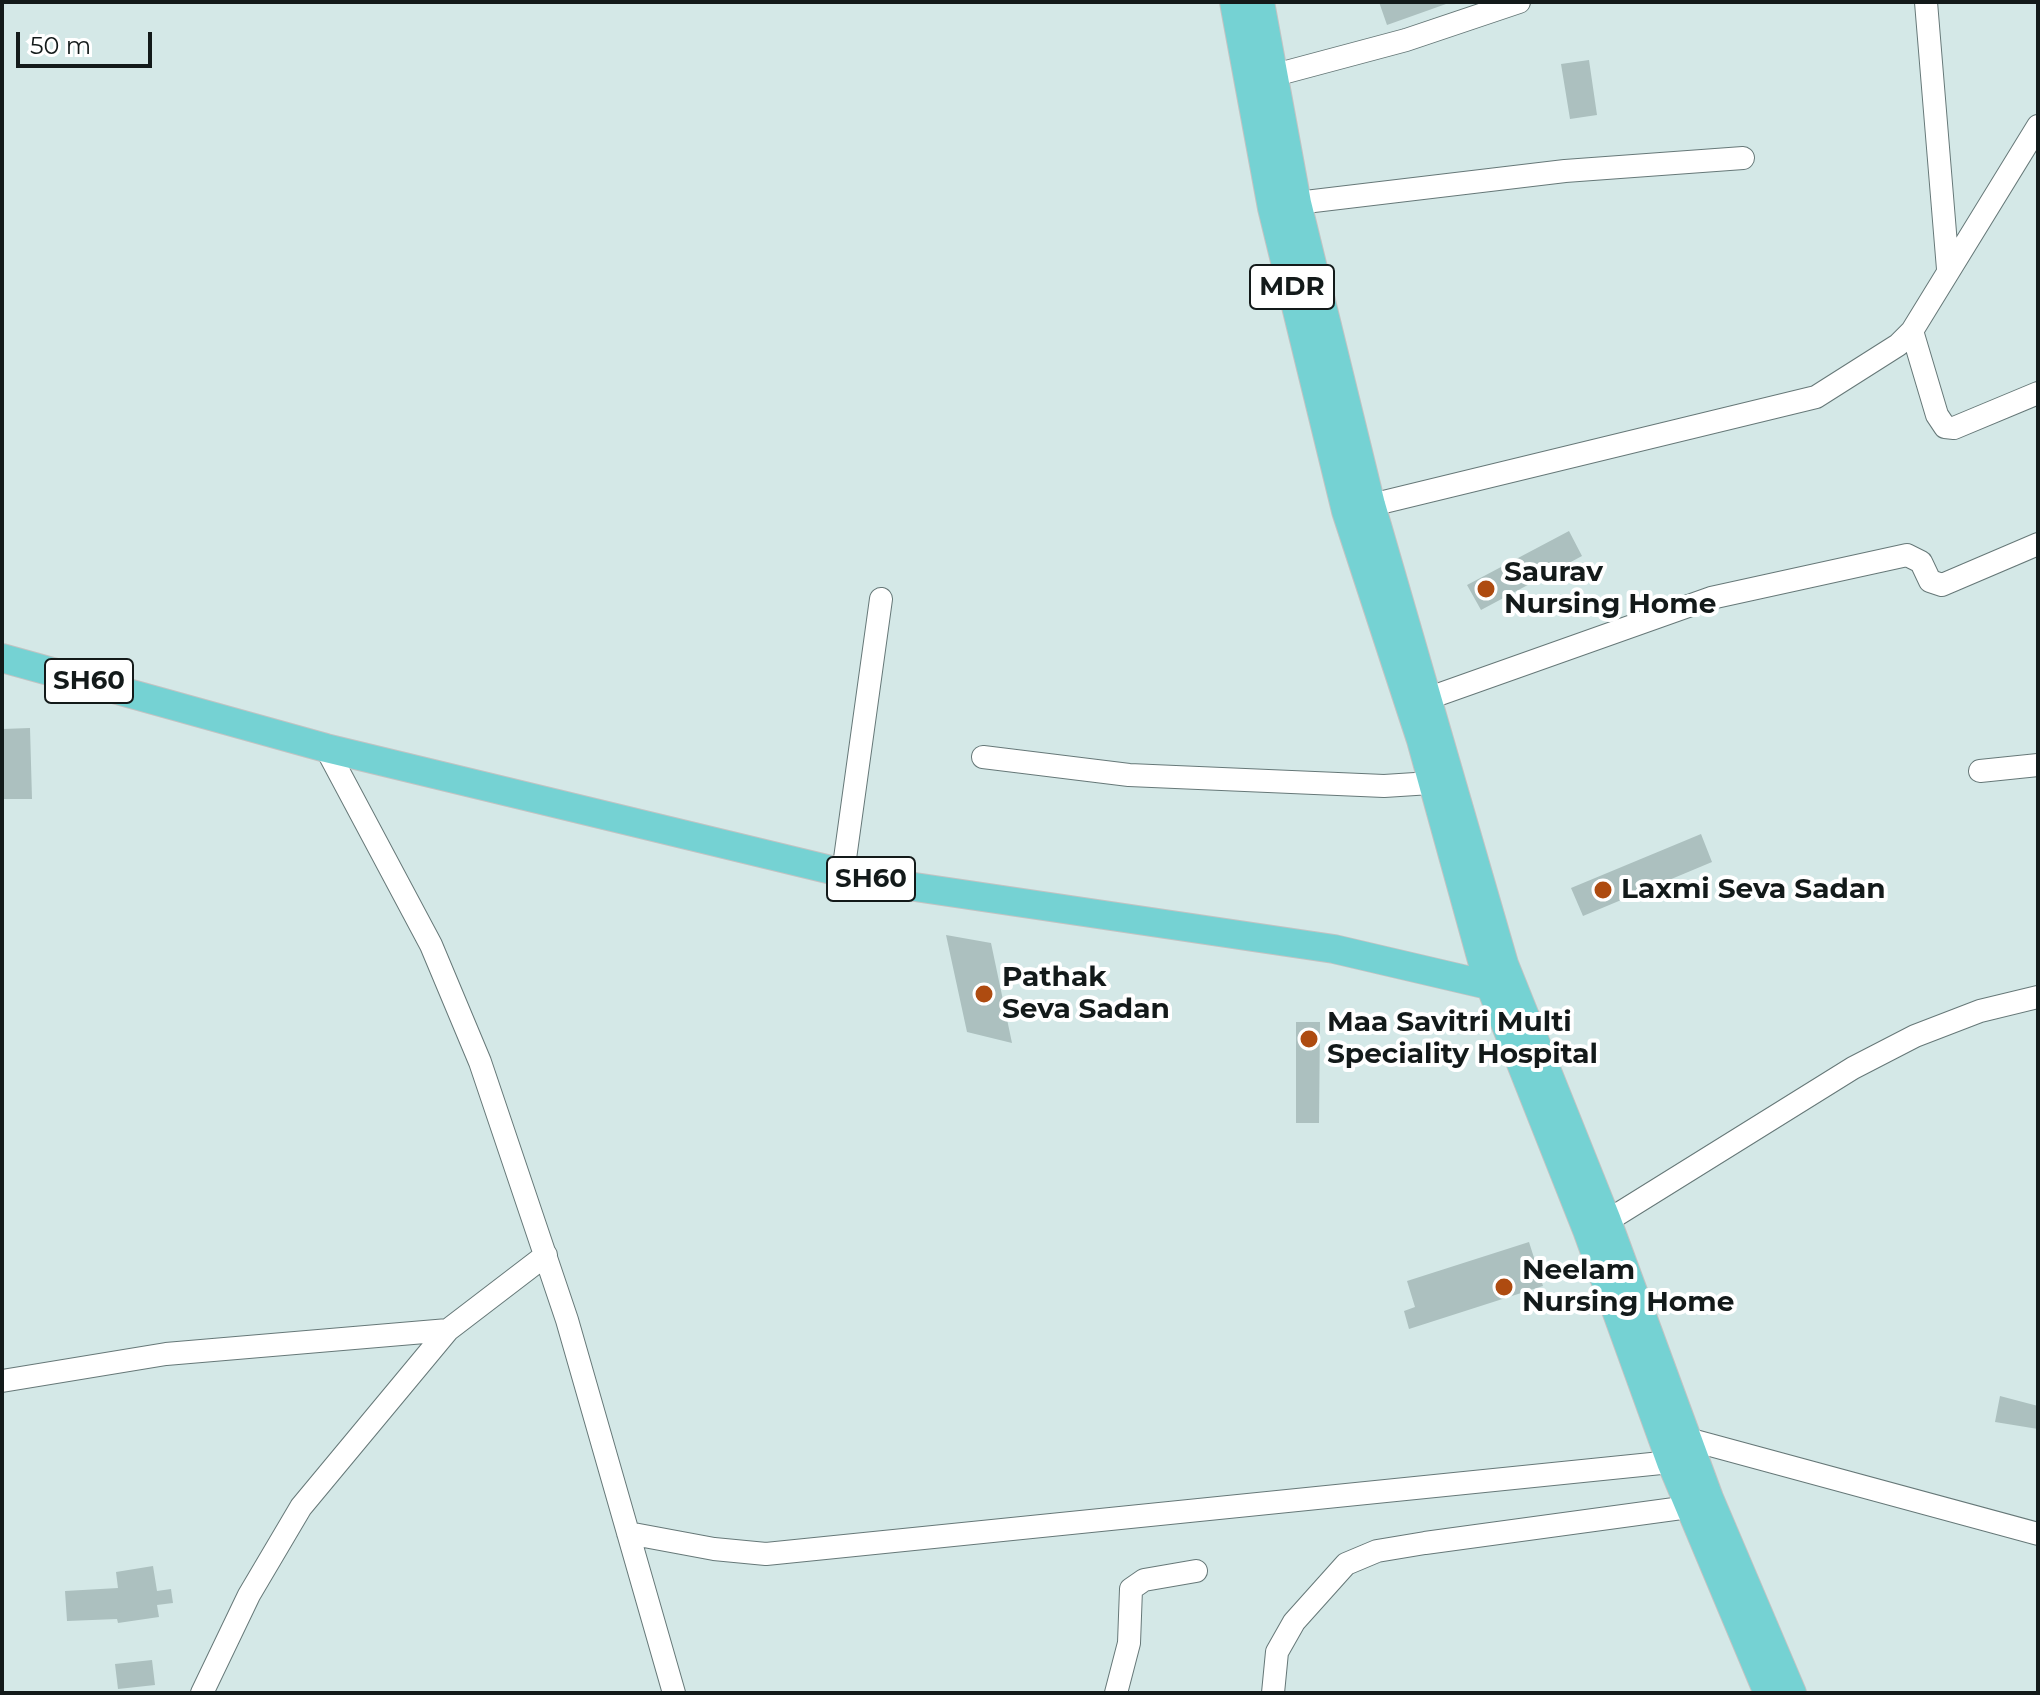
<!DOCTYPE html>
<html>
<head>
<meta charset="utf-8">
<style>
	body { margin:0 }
	#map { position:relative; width:2040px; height:1695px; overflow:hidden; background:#d4e8e7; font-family:Montserrat,sans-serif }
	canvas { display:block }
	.frame { position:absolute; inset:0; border:4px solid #131a1a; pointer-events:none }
	.scale { position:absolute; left:16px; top:32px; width:136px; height:36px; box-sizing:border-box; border:4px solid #131a1a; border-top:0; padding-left:10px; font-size:24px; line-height:28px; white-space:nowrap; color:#131a1a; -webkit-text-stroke:6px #fff; paint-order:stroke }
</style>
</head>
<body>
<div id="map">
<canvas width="2040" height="1695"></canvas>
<div class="frame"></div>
<div class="scale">50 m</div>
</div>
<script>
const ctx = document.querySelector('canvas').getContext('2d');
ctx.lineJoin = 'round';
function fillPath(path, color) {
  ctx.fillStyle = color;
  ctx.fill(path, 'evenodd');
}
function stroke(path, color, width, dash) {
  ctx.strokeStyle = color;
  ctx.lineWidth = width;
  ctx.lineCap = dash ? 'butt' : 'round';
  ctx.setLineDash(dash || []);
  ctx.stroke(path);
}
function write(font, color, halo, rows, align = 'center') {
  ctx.font = font + ' Montserrat,sans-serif';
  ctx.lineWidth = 8;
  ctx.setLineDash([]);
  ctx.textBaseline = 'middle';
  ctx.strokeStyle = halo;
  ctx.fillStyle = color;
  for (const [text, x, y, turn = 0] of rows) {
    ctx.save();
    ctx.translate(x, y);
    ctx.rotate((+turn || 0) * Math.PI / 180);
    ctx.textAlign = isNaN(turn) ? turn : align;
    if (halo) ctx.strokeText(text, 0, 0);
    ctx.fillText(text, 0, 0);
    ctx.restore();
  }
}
fillPath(new Path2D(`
	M1379 2H1446V4L1387 25Z
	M1589 60 1597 115 1570 119 1561 64Z
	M1569 531 1582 556 1481 610 1467 585Z
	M30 728 32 799H2V729Z
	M1701 834 1712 862 1583 916 1571 888Z
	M946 935 991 943 1012 1043 967 1032Z
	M1296 1022H1320L1319 1123H1296Z
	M1529 1242 1543 1286 1409 1329 1404 1311 1415 1307 1407 1281Z
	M2000 1396 2038 1406V1429L1995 1422Z
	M153 1566 157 1591 171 1589 173 1603 157 1605 159 1617 118 1623 117 1619 67 1621 65 1591 118 1588 116 1572Z
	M152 1660 155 1685 118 1689 115 1664Z`), '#acc0bf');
const minor = new Path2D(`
	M1926 2 1948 269
	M1275 75 1406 40 1519 2
	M1297 203 1565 171 1743 158
	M1912 331 1937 415 1945 427 1954 428 2038 393
	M1355 509 1816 397 1898 345 1912 331 2038 126
	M1429 698 1711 598 1907 555 1921 562 1930 581 1942 585 2038 544
	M326 748 431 945 480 1062 567 1320 674 1693
	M983 757 1129 775 1384 786 1431 783
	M1980 771 2038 765
	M843 873 881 599
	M1607 1221 1853 1068 1915 1036 1980 1011 2038 997
	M2 1381 166 1354 448 1330
	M1677 1436 2038 1534
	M628 1533 714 1549 766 1554 1671 1462
	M202 1693 249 1595 301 1507 448 1330 546 1255
	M1116 1693 1129 1643 1131 1589 1144 1580 1196 1571
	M1273 1693 1277 1652 1294 1622 1346 1564 1377 1551 1425 1543 1689 1507`);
const major = new Path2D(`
	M1234 2 1272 208 1346 511 1421 740 1486 975 1587 1230 1671 1462 1768 1693
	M1260 2 1297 203 1371 505 1504 964 1607 1221 1709 1498 1792 1693
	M2 658 326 748 881 882 1334 949 1505 989`);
stroke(minor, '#667878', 24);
stroke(major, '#c2c3c3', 30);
stroke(minor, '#fff', 22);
stroke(major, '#75d2d3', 28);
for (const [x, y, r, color] of [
	[1486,589,10,"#ae4b10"],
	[1603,890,10,"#ae4b10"],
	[984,994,10,"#ae4b10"],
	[1309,1039,10,"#ae4b10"],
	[1504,1287,10,"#ae4b10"]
]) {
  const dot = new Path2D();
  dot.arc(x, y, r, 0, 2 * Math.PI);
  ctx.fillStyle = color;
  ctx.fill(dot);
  stroke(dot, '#fff', 3);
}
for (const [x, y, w] of [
	[1292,287,84],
	[89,681,88],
	[871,879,88]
]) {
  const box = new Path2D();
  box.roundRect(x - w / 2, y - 22, w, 44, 6);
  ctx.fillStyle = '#fff';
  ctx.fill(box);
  stroke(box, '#131a1a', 2);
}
write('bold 26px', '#131a1a', null, [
	["MDR",1292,287],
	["SH60",89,681],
	["SH60",871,879]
]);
write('bold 28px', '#131a1a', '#fff', [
	["Saurav",1504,573],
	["Nursing Home",1504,605],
	["Laxmi Seva Sadan",1621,890],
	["Pathak",1002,978],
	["Seva Sadan",1002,1010],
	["Maa Savitri Multi",1327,1023],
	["Speciality Hospital",1327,1055],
	["Neelam",1522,1271],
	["Nursing Home",1522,1303]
], 'left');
</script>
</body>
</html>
